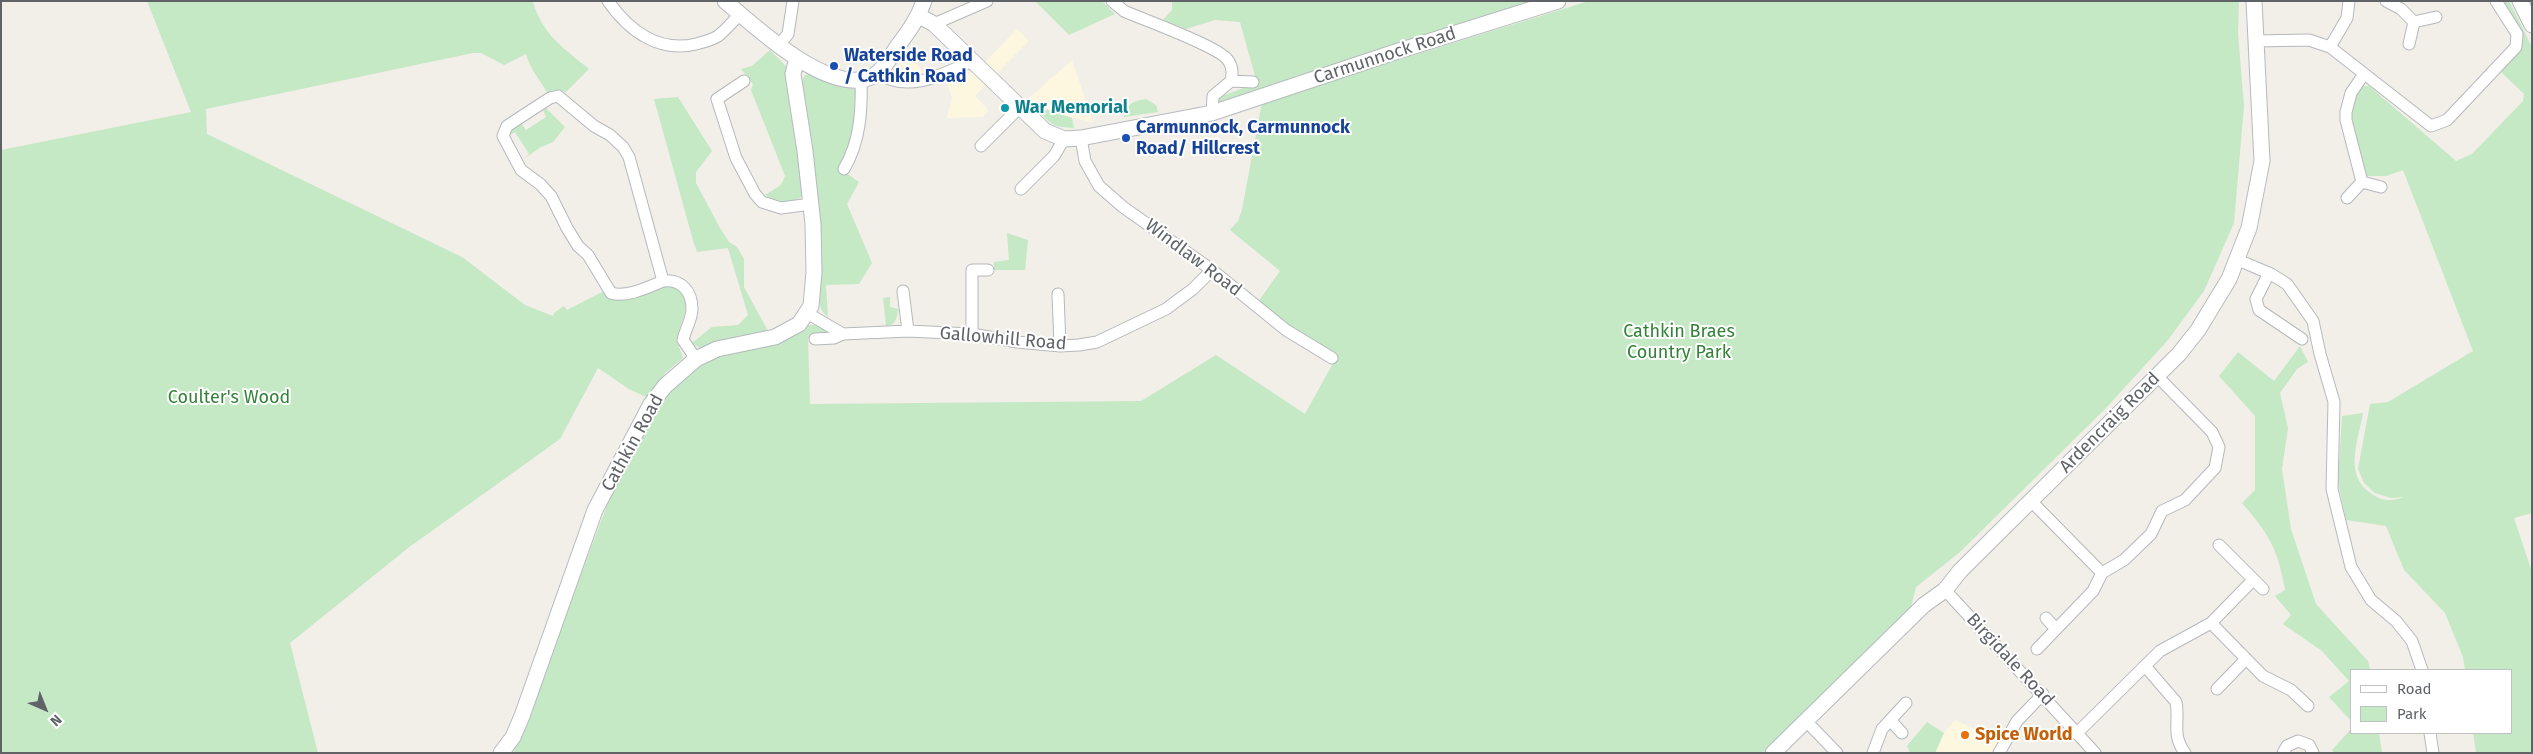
<!DOCTYPE html>
<html>
<head>
<meta charset="utf-8">
<style>
	body { margin:0 }
	#map { position:relative; width:2533px; height:754px; overflow:hidden; background:#f1efe8; font-family:"Fira Sans",sans-serif }
	canvas { display:block }
	.frame { position:absolute; inset:0; border:2px solid #5f6368; pointer-events:none }
	.legend { position:absolute; left:2350px; top:669px; width:162px; height:65px; box-sizing:border-box; background:#fff; border:1px solid #bfc1c3; margin:0; padding:6px 9px; list-style:none; font-size:15px; color:#5f6368 }
	.legend li { display:flex; align-items:center; gap:10px; height:25px }
	.legend b { width:25px; border:1px solid #bfc1c3 }
	.north { position:absolute; left:20px; top:684px; width:50px; height:50px; -webkit-text-stroke:4px #fff; paint-order:stroke; rotate:136deg; font-size:14px; font-weight:700; line-height:20px; text-align:center; color:#5f6368 }
	.north::after { content:''; display:block; margin:auto; width:18px; height:22px; background:#5f6368; clip-path:polygon(50% 0,100% 100%,50% 72%,0 100%) }
</style>
</head>
<body>
<div id="map">
<canvas width="2533" height="754"></canvas>
<div class="frame"></div>
<ul class="legend">
<li><b style="height:6px;background:#fff"></b>Road</li>
<li><b style="height:14px;background:#c5e8c5"></b>Park</li>
</ul>
<div class="north">N</div>
</div>
<script>
const ctx = document.querySelector('canvas').getContext('2d');
ctx.lineJoin = 'round';
function fillPath(path, color) {
  ctx.fillStyle = color;
  ctx.fill(path, 'evenodd');
}
function stroke(path, color, width, dash) {
  ctx.strokeStyle = color;
  ctx.lineWidth = width;
  ctx.lineCap = dash ? 'butt' : 'round';
  ctx.setLineDash(dash || []);
  ctx.stroke(path);
}
function write(font, color, halo, rows, align = 'center') {
  ctx.font = font + ' "Fira Sans",sans-serif';
  ctx.lineWidth = 4;
  ctx.setLineDash([]);
  ctx.textBaseline = 'middle';
  ctx.strokeStyle = halo;
  ctx.fillStyle = color;
  for (const [text, x, y, turn = 0] of rows) {
    ctx.save();
    ctx.translate(x, y);
    ctx.rotate((+turn || 0) * Math.PI / 180);
    ctx.textAlign = isNaN(turn) ? turn : align;
    if (halo) ctx.strokeText(text, 0, 0);
    ctx.fillText(text, 0, 0);
    ctx.restore();
  }
}
fillPath(new Path2D(`
	M1017 29 1029 41 996 74 984 63Z
	M900 49 924 72 920 76H915L894 60Z
	M1072 60 1093 122 1059 115 1034 103 1029 98Z
	M975 72 986 84 975 96 988 110 983 117 947 118 952 98 946 81 952 77Z
	M1955 720 2001 742 1996 753H1935L1944 733Z`), '#fef7e0');
fillPath(new Path2D(`
	M147 1H533C541 34 565 49 589 69L566 92 553 90 548 94C540 80 530 69 526 54L504 65 481 53H473L206 109 207 134 462 257 525 305 553 316 554 313 564 306 567 310 604 291 618 299 670 285 682 291C691 313 680 318 678 338L676 339 683 358 664 374 667 377 648 398 629 389 598 368 560 439 408 548 290 643 318 753H1V150L191 112Z
	M1035 1H1102L1115 14 1069 35Z
	M1172 1H1538L1218 103 1219 97 1257 83 1240 22 1215 20 1186 29 1163 20 1172 10Z
	M1589 1H2239L2238 34 2244 106 2234 223 2204 291 2168 340 2106 408 1960 552 1916 587 1911 607 1762 753H513L619 474 654 412 682 376 714 356 775 343 794 335 806 325H818L831 333 808 338 810 404 1141 401 1216 355 1305 414 1337 356 1296 332 1258 302 1280 271 1230 230 1238 221 1242 210 1262 102Z
	M2503 1H2509L2532 47V513L2514 518 2532 572V753H2476L2473 733H2512V670H2465L2463 657 2445 613 2404 570 2386 526 2346 520 2338 482 2342 416 2363 413C2358 441 2343 476 2372 494 2383 502 2392 501 2404 497L2391 498 2375 493 2364 483 2358 469 2370 404 2388 402 2473 351 2403 170 2386 176H2367L2349 118 2351 102 2361 86H2369L2456 161 2472 154 2523 101 2524 94 2501 72 2522 48 2521 34Z
	M770 50 788 68 805 192C798 206 776 202 765 195L781 185 785 176 751 90 753 84 741 69 752 66Z
	M812 74 842 88 858 89V112L846 173 859 182 847 204 872 263 859 284 826 285 828 317C816 308 820 297 820 283L800 84 805 75Z
	M678 97 712 151 696 172V183L720 228 729 242 737 247 744 259V287L768 331 701 349 692 343 712 327 738 325 748 315 728 248 697 252 694 244 654 99Z
	M1146 99 1156 105 1158 112 1124 117C1126 104 1133 101 1146 99Z
	M546 108 565 127 553 142 541 147 524 159 529 154 515 132 508 136V131L521 123 526 130 546 117 543 110Z
	M1046 109 1072 118 1074 128C1055 127 1053 126 1040 113Z
	M1007 233 1028 240 1025 270H994V262L1009 260Z
	M890 297V307L898 309C897 318 896 325 886 326L883 298Z
	M2300 346 2308 362 2297 369 2280 393 2288 428 2282 469 2291 529 2316 604 2368 661 2370 670H2352V722L2329 697 2349 681 2322 651 2283 624 2291 615 2275 596 2285 590C2278 549 2269 534 2242 503L2255 490V416L2219 376 2238 352 2274 381Z
	M1927 722 1944 733 1935 753H1910L1907 746Z
	M2352 728V733H2379L2382 753H2334L2332 750Z`), '#c5e8c5');
const street = new Path2D(`
	M608 1C629 31 659 53 696 44 704 42 712 40 718 36 726 30 733 21 740 14
	M1112 1 1124 11C1144 20 1215 45 1227 59 1233 66 1233 73 1231 81L1213 96 1212 113
	M2386 1 2401 9 2414 22 2409 44
	M2414 22 2436 17
	M934 24 987 1
	M2256 41 2309 40 2330 47 2431 126 2447 120 2516 47 2517 34 2496 1
	M779 45 788 34 793 1
	M2330 47 2347 18 2349 1
	M879 73C907 94 944 74 972 61
	M2364 74 2351 93 2346 112V120L2362 182 2381 187
	M744 81 717 99 736 158 755 194 762 202 781 208 811 204
	M1231 81 1253 82
	M1081 138 1085 161 1099 186 1123 207 1212 270 1286 330 1332 358
	M981 146 1019 108
	M844 169C860 142 862 111 861 80
	M1021 189 1054 156 1064 139
	M2347 198 2362 182
	M2238 260 2271 274 2287 284 2313 321 2320 354 2334 402 2332 489 2351 567 2371 600 2396 621 2412 641 2422 670
	M2269 273 2256 299 2259 310 2302 339
	M663 281C648 287 627 298 611 293L588 255 578 246 567 228 551 196 540 184 521 170 503 136 507 126 550 98 558 96 594 126 610 135 623 147 629 157 663 281C681 279 692 291 692 309 692 319 685 330 683 340L696 359
	M903 291 908 331
	M1058 294 1060 346
	M807 313 843 334 908 331 972 334 1017 342 1060 346 1079 345 1097 342 1166 309 1193 289 1212 270
	M972 334V270H988
	M815 339 834 338 843 334
	M2031 501 2102 573
	M2219 545 2263 589
	M1945 590 2095 753
	M2046 618 2056 629
	M2211 623 2263 676 2291 690 2308 706
	M2037 649 2093 591 2102 573 2124 560 2151 534 2162 511 2185 500 2215 468 2219 447 2212 432 2157 376
	M2145 666 2176 702C2180 722 2171 734 2185 753
	M2217 689 2246 659
	M1890 720 1902 733
	M1806 721 1837 753
	M2077 733 2160 651 2211 623 2253 580
	M2430 733 2433 753
	M1873 753 1882 729 1906 703
	M1999 753 2017 721 2043 694
	M2283 753 2287 746 2298 741 2309 745 2313 753`);
const secondary = new Path2D(`
	M725 1C755 27 831 98 873 76 884 70 890 57 897 47 908 32 918 19 924 1
	M2520 1 2532 25
	M919 16 934 24 1045 131 1064 139 1081 138 1212 113 1392 53 1558 1
	M501 753 513 737 522 716 595 510 651 404 665 386 696 359 717 349 775 337 799 324 811 306 814 272 813 224 805 151 793 74 797 58
	M1773 753 1924 605 1945 590 1960 571 2179 354 2198 330 2229 279 2249 228 2262 161 2254 1`);
stroke(street, '#b5b8bc', 13);
stroke(secondary, '#b6babf', 17);
stroke(street, '#fff', 11);
stroke(secondary, '#fff', 15);
for (const [x, y, r, color] of [
	[834,66,5,"#1a4fb4"],
	[1005,108,5,"#0f9aa8"],
	[1126,138,5,"#1a4fb4"],
	[1965,735,5,"#e8710a"]
]) {
  const dot = new Path2D();
  dot.arc(x, y, r, 0, 2 * Math.PI);
  ctx.fillStyle = color;
  ctx.fill(dot);
  stroke(dot, '#fff', 2);
}
write('bold 18px', '#164399', '#fff', [
	["Waterside Road",844,56],
	["/ Cathkin Road",844,77],
	["Carmunnock, Carmunnock",1136,128],
	["Road/ Hillcrest",1136,149]
], 'left');
write('18px', '#5f6368', '#fff', [
	["Carmunnock Road",1385,56,-18],
	["Windlaw Road",1193,258,37],
	["Gallowhill Road",1003,339,5],
	["Ardencraig Road",2110,423,-45],
	["Cathkin Road",633,443,-61],
	["Birgidale Road",2010,660,47]
]);
write('bold 18px', '#0d838f', '#fff', [
	["War Memorial",1015,108]
], 'left');
write('18px', '#348238', '#fff', [
	["Cathkin Braes",1679,332],
	["Country Park",1679,353],
	["Coulter's Wood",229,398]
]);
write('bold 18px', '#c56008', '#fff', [
	["Spice World",1975,735]
], 'left');
</script>
</body>
</html>
